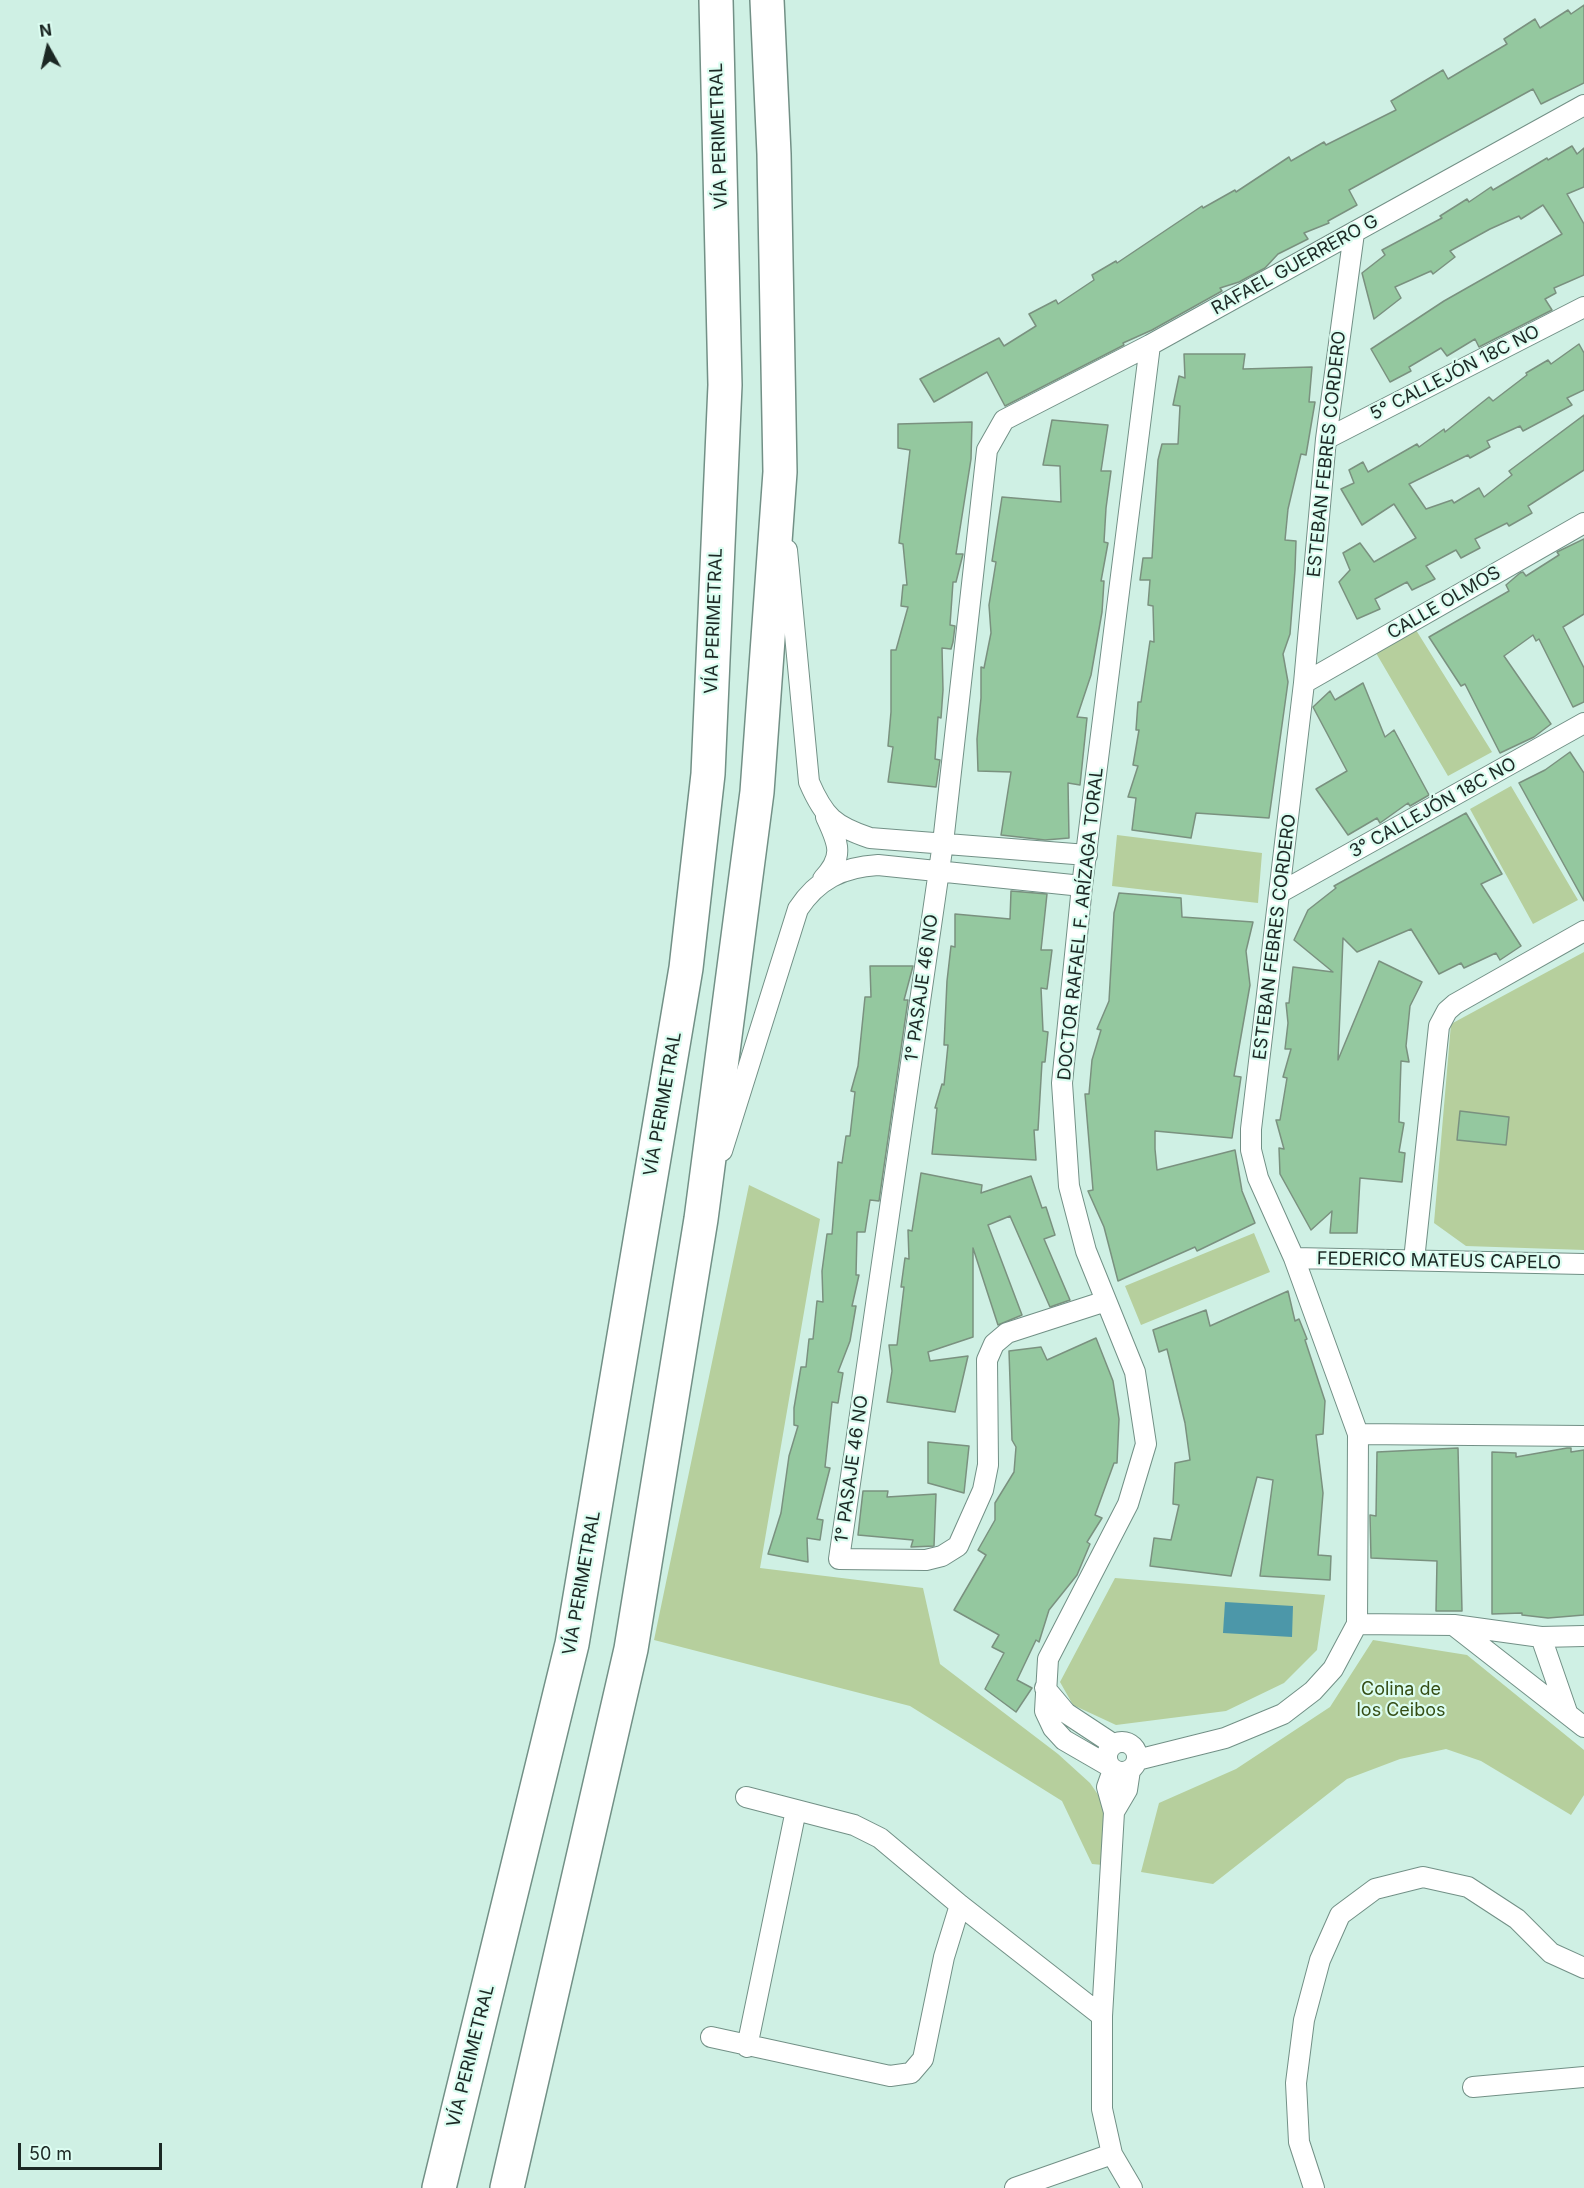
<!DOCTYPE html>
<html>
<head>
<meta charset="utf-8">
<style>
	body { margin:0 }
	#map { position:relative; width:1584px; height:2188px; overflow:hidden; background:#cff0e4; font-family:Inter,sans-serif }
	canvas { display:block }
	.north { position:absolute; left:18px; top:18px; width:60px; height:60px; -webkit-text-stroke:4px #dcfdf1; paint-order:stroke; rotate:352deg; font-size:16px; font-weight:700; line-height:24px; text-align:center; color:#1c2824 }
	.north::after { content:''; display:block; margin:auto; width:21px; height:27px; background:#1c2824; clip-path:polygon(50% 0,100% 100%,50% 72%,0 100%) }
	.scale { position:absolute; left:18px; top:2143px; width:144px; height:27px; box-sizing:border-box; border:3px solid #1c2824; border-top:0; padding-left:8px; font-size:18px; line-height:21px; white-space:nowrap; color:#1c2824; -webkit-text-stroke:4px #dcfdf1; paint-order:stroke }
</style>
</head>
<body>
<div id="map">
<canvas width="1584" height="2188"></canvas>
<div class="north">N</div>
<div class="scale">50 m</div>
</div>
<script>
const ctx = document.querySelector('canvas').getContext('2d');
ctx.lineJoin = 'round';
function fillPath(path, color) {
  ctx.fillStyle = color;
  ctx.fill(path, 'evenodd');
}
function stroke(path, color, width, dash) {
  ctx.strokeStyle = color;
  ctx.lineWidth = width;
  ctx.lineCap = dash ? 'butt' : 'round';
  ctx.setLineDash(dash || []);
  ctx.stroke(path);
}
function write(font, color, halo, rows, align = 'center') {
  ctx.font = font + ' Inter,sans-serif';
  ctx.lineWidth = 4.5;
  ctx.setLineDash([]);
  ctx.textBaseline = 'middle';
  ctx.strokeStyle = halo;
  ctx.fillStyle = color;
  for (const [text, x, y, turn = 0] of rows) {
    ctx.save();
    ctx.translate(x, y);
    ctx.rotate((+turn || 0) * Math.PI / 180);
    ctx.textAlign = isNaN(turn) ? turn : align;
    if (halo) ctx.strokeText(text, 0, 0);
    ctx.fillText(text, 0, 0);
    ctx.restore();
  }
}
fillPath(new Path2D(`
	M1416 630 1492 752 1448 776 1376 653Z
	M1511 786 1578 900 1533 924 1470 809Z
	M1117 835 1262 853 1258 903 1112 886Z
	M1584 952V1250L1466 1246 1434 1223 1451 1024Z
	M749 1185 820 1219 760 1568 923 1588 940 1664 1058 1754 1090 1783 1101 1799 1104 1818 1103 1865 1092 1864 1062 1801 910 1706 654 1640Z
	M1254 1233 1270 1272 1141 1325 1125 1286Z
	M1115 1578 1325 1595 1317 1650 1284 1683 1226 1711 1116 1725 1073 1705 1060 1682Z
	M1373 1640 1467 1655 1584 1750V1795L1571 1815 1481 1761 1446 1749 1400 1759 1347 1779 1213 1884 1141 1872 1159 1803 1236 1769 1330 1707Z`), '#b6cf9d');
fillPath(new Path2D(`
	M1225 1602 1293 1606 1292 1637 1223 1633Z`), '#4c97a9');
const building = new Path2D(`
	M1584 5V83L1541 104 1533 89 1349 190 1357 205 1328 221 1329 223 1304 233 1308 239 1278 254 1265 268 1239 282 1220 288 1222 291 1152 330 1123 343 1124 345 1005 406 987 372 934 402 920 379 999 338 1004 346 1036 326 1029 314 1056 300 1058 304 1094 280 1092 275 1116 261 1117 263 1202 206 1203 208 1235 190 1236 192 1289 157 1291 161 1324 142 1326 145 1396 110 1391 101 1443 70 1448 79 1507 44 1504 39 1535 19 1540 28 1568 10 1571 14Z
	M1572 146 1577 154 1584 148V187L1567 194 1584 224V275L1554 288 1556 293 1545 299 1552 310 1479 347 1475 339 1447 356 1441 348 1409 367 1411 371 1390 382 1371 349 1444 301 1562 234 1543 205 1521 219 1519 216 1490 229 1450 251 1455 257 1433 274 1431 271 1395 287 1401 298 1374 319 1362 273 1385 255 1382 250 1442 218 1440 216 1467 199 1469 202 1491 187 1493 190 1547 158 1548 160Z
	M1579 344 1584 353V390L1567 398 1572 405 1523 431 1520 426 1487 441 1490 447 1470 458 1468 455 1409 484 1426 509 1452 500 1454 503 1479 488 1484 497 1512 475 1509 471 1584 415V470L1528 506 1532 513 1509 526 1507 523 1475 539 1480 548 1461 558 1456 550 1426 566 1435 579 1412 590 1407 582 1375 599 1380 609 1357 619 1339 582 1350 570 1343 553 1360 543 1374 562 1416 538 1394 504 1362 525 1341 489 1354 483 1349 470 1363 462 1368 472 1417 444 1419 447 1444 429 1445 432 1489 397 1493 401 1527 375 1526 373 1548 360 1551 364Z
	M1184 354H1245L1243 369 1312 367 1309 402H1315L1306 455 1301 454 1288 509 1285 540 1296 541 1295 570 1290 634 1283 654 1288 682 1269 818 1196 813 1191 838 1132 830 1136 798 1128 797 1138 766 1133 765 1139 730H1136L1138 702H1141L1150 641 1154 642 1153 606 1148 605 1150 580H1140L1143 558H1152L1158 460 1162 444H1178L1180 406 1173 405 1179 376 1185 378Z
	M1052 420 1108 425 1101 471H1111L1106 508 1104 542 1108 543 1101 581H1104L1102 612 1091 675 1077 717 1087 718 1080 785 1068 783 1069 838 1045 840 1001 835 1011 772 978 771 977 739 981 698V667L984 668 991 633 989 605 996 562 992 561 1002 497 1061 502 1060 466 1043 465Z
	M972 422 971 459 956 554H963L956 582H953L950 625 955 626 953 642 951 649 942 648 943 690 941 718 938 717 935 759 940 760 936 787 888 782 893 747 888 746 891 712V650H896L908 607 901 606 903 585H907L903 544 899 543 910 450 898 448V424Z
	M1584 539V614L1563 627 1584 668V702L1573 707 1539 639 1536 641 1533 635 1504 656 1551 724 1534 737 1500 753 1465 684 1461 686 1429 637 1509 591 1506 585 1520 573 1523 572 1526 576 1559 555 1557 552Z
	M1363 683 1385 737 1394 730 1429 795 1410 806 1408 803 1380 823 1377 818 1348 835 1316 789 1347 771 1313 707 1330 691 1335 700Z
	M1570 752 1584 773V901L1519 783 1545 770Z
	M1466 813 1502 874 1481 884 1521 946 1500 960 1496 953 1464 968 1461 963 1439 974 1411 929 1357 952 1343 938 1338 1060 1379 961 1422 982 1410 1006 1406 1046 1409 1062 1401 1061 1399 1122 1404 1123 1399 1152 1405 1153 1402 1182 1360 1178 1357 1233H1330L1332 1211 1311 1230 1280 1174 1279 1148 1284 1149 1276 1120H1280L1287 1078 1283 1077 1291 1049H1285L1288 1023 1286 1003H1289L1293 967 1333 972 1294 940 1308 910 1336 888 1334 886Z
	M1011 891 1047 894 1041 950H1052L1047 989 1041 988 1043 1031 1048 1032 1045 1062H1042L1038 1130H1034L1036 1160 932 1154 937 1108H935L942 1084 944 1085 948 1045H944L947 981 951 946 955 947V914L1010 919Z
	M1119 893 1181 898 1182 917 1253 922 1246 951 1250 985 1234 1076 1241 1077 1232 1138 1155 1131V1149L1157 1170 1235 1150 1242 1191 1255 1223 1197 1251 1195 1247 1118 1281 1104 1227 1088 1191 1093 1190 1085 1094H1089L1092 1060 1101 1030 1097 1029 1109 1001 1114 913Z
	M870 966H913L904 1000H908L879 1201 870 1200 865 1232H857L856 1275H859L852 1306H856L850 1341 838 1372 843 1373 838 1403 832 1402 825 1467 830 1468 817 1519 823 1520 820 1540 807 1538 808 1562 768 1554 781 1513 789 1456 798 1426 794 1425V1408L801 1367H806L809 1339H813L817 1301 823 1302 822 1271 827 1234H832L838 1162 842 1163 846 1136H850L855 1092 851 1091 858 1066 865 997H871Z
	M1460 1111 1509 1117 1506 1145 1457 1140Z
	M921 1173 982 1185 981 1193 1031 1176 1042 1208 1046 1207 1055 1235 1044 1239 1070 1300 1050 1307 1010 1216 988 1225 1022 1315 998 1325 973 1248V1337L928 1352 930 1361 968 1356 955 1412 887 1402 892 1371 889 1345H897L904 1287H901L905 1258 909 1259 908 1230 912 1231Z
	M1288 1291 1295 1321 1299 1319 1307 1339 1305 1340 1325 1401 1323 1434 1316 1435 1323 1493 1318 1555 1331 1556 1330 1580 1260 1576 1273 1480 1257 1477 1231 1576 1150 1566 1154 1538 1171 1540 1179 1505 1173 1504 1175 1463 1190 1460 1185 1423 1167 1349 1159 1352 1153 1330 1206 1310 1210 1326Z
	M1096 1338 1113 1381 1119 1419 1117 1463H1114L1095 1515 1102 1518 1087 1542 1090 1544 1077 1575 1049 1610 1039 1642 1036 1640 1017 1680 1032 1688 1016 1712 985 1689 1004 1653 992 1647 999 1635 954 1610 986 1555 978 1550 995 1520V1503L1014 1472 1016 1447 1012 1440 1009 1351 1041 1347 1047 1360Z
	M928 1442 969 1446 964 1493 928 1483Z
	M1458 1448 1462 1611H1436L1437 1561 1371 1558 1370 1515 1376 1516 1377 1452Z
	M1567 1448H1571V1452L1584 1450V1615L1548 1618 1522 1615V1613L1492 1614V1452L1516 1453V1457Z
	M863 1491H888L887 1497 936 1494 934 1546 911 1547 913 1540 858 1535Z`);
fillPath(building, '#94c89f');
stroke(building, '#7a917f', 1.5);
const street = new Path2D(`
	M1326 439 1584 307
	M787 550 809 782C824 817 834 826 870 838L1087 855
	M1304 683 1584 523
	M823 879C845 856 838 843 826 817
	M1281 892 1584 723
	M722 1151 798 909C817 880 842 867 878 865L1082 886
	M1294 1258 1584 1264
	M1414 1260 1439 1026 1447 1011 1455 1004 1584 931
	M1106 1301 1007 1333 994 1344 987 1360 988 1465 983 1490 958 1546 942 1556 926 1560 839 1559 943 843 987 450 1004 420 1150 345 1584 105
	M1358 1434 1584 1436
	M1357 1624 1454 1625 1541 1637 1584 1636
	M1456 1627 1584 1727
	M1541 1637 1567 1712
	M1045 1688 1066 1713 1113 1744
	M1107 1757a15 15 0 1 1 30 0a15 15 0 1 1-30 0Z
	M1137 1760 1225 1738 1283 1714 1313 1691 1333 1669 1357 1624 1358 1434 1294 1258 1258 1178 1251 1150V1129L1304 683 1326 439 1354 233
	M1109 1766 1064 1740 1053 1728 1045 1711 1048 1659 1128 1504 1146 1444 1135 1372 1086 1251 1069 1186 1062 1083 1082 886 1150 345
	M1113 1770 1107 1787 1114 1812 1102 2016V2109L1112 2154 1132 2188
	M746 1797 854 1825 880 1838 960 1905 1102 2016
	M1114 1812 1127 1790 1130 1770
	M711 2037 890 2076 911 2073 923 2059 944 1957 960 1905
	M747 2047 796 1810
	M1473 2087 1584 2077
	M1015 2188 1112 2154
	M1314 2188 1299 2142 1296 2083 1304 2020 1320 1960 1340 1915 1375 1889 1423 1877 1468 1887 1517 1919 1551 1953 1584 1968`);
const highway = new Path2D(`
	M439 2188 572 1644 686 968 708 774 725 385 716 0
	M507 2188 631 1649 701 1219 757 792 780 472 774 154 767 0`);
stroke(street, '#729086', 22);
stroke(highway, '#729086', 36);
stroke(street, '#fff', 20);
stroke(highway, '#fff', 33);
write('18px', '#1c2824', '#dcfdf1', [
	["VÍA PERIMETRAL",719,136,-92],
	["RAFAEL GUERRERO G",1295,265,-29],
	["5° CALLEJÓN 18C NO",1455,373,-27],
	["ESTEBAN FEBRES CORDERO",1327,454,-84],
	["CALLE OLMOS",1444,603,-30],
	["VÍA PERIMETRAL",714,621,-88],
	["3° CALLEJÓN 18C NO",1433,808,-29],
	["DOCTOR RAFAEL F. ARÍZAGA TORAL",1081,924,-84],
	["ESTEBAN FEBRES CORDERO",1275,937,-83],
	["1° PASAJE 46 NO",922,988,-82],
	["VÍA PERIMETRAL",663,1104,-80],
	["FEDERICO MATEUS CAPELO",1439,1261,1],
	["1° PASAJE 46 NO",852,1469,-82],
	["VÍA PERIMETRAL",582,1583,-80],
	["VÍA PERIMETRAL",471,2056,-76]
]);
write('18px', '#354d15', '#dcfdf1', [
	["Colina de",1401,1690],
	["los Ceibos",1401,1711]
]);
</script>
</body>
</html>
